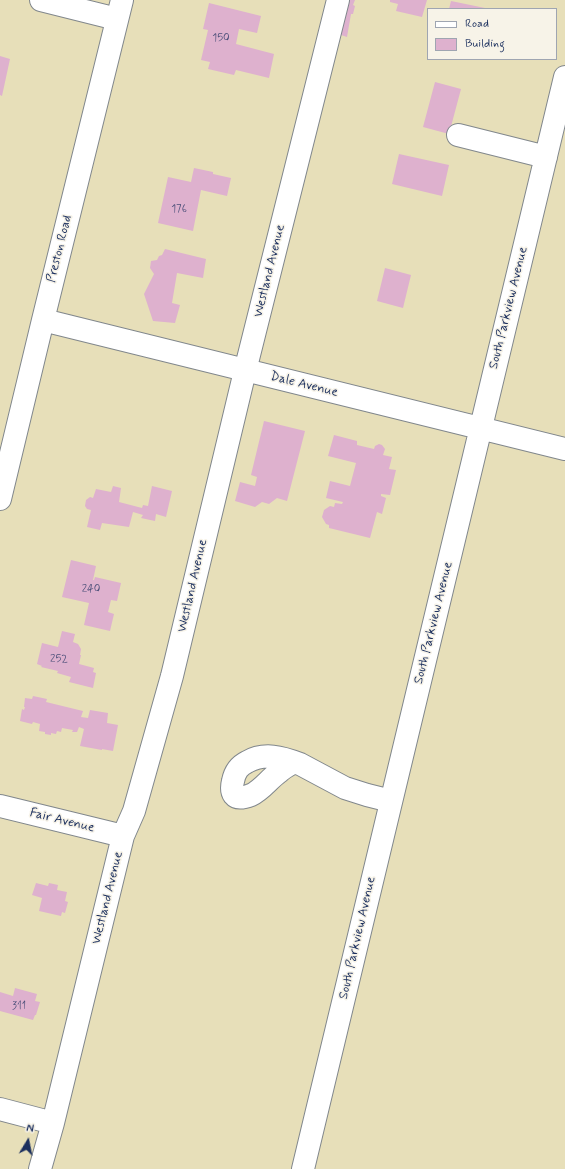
<!DOCTYPE html>
<html>
<head>
<meta charset="utf-8">
<style>
	body { margin:0 }
	#map { position:relative; width:565px; height:1169px; overflow:hidden; background:#e7dfb9; font-family:Mynerve,sans-serif }
	canvas { display:block }
	.legend { position:absolute; left:427px; top:8px; width:130px; height:52px; box-sizing:border-box; background:#f7f3e8; border:1px solid #9fa5b1; margin:0; padding:5px 7px; list-style:none; font-size:12px; color:#1b2f5e }
	.legend li { display:flex; align-items:center; gap:8px; height:20px }
	.legend b { width:20px; border:1px solid #9fa5b1 }
	.north { position:absolute; left:8px; top:1121px; width:40px; height:40px; -webkit-text-stroke:3px #f7f3e8; paint-order:stroke; rotate:10deg; font-size:11px; font-weight:700; line-height:16px; text-align:center; color:#1b2f5e }
	.north::after { content:''; display:block; margin:auto; width:14px; height:18px; background:#1b2f5e; clip-path:polygon(50% 0,100% 100%,50% 72%,0 100%) }
</style>
</head>
<body>
<div id="map">
<canvas width="565" height="1169"></canvas>
<ul class="legend">
<li><b style="height:5px;background:#fff"></b>Road</li>
<li><b style="height:11px;background:#deb1ce"></b>Building</li>
</ul>
<div class="north">N</div>
</div>
<script>
const ctx = document.querySelector('canvas').getContext('2d');
ctx.lineJoin = 'round';
function fillPath(path, color) {
  ctx.fillStyle = color;
  ctx.fill(path, 'evenodd');
}
function stroke(path, color, width, dash) {
  ctx.strokeStyle = color;
  ctx.lineWidth = width;
  ctx.lineCap = dash ? 'butt' : 'round';
  ctx.setLineDash(dash || []);
  ctx.stroke(path);
}
function write(font, color, halo, rows, align = 'center') {
  ctx.font = font + ' Mynerve,sans-serif';
  ctx.lineWidth = 3;
  ctx.setLineDash([]);
  ctx.textBaseline = 'middle';
  ctx.strokeStyle = halo;
  ctx.fillStyle = color;
  for (const [text, x, y, turn = 0] of rows) {
    ctx.save();
    ctx.translate(x, y);
    ctx.rotate((+turn || 0) * Math.PI / 180);
    ctx.textAlign = isNaN(turn) ? turn : align;
    if (halo) ctx.strokeText(text, 0, 0);
    ctx.fillText(text, 0, 0);
    ctx.restore();
  }
}
fillPath(new Path2D(`
	M346 0H355L353 5 355 6 353 14H351L347 37 338 34Z
	M390 0H427L422 17 396 11 398 4 390 2Z
	M451 1 485 8 484 9H449Z
	M209 3 261 16 257 33 239 29 236 44 274 54 269 78 236 70 234 75 208 69 210 62 201 60 208 30 203 29Z
	M0 56 10 59 2 96 0 95Z
	M435 82 461 89 449 134 423 127Z
	M399 154 449 165 442 196 392 184Z
	M194 168 213 172V174L231 178 227 196 201 190 193 231 158 223 168 177 191 182Z
	M165 249 206 259 203 278 177 273 172 303 180 305 175 323 153 321 144 294 154 274 150 268 151 261 157 260 159 256 162 255Z
	M385 268 411 275 403 308 377 301Z
	M264 421 305 431 287 501 277 498 269 504 262 502 255 507 235 501 240 482 255 486 257 477 251 475Z
	M334 435 357 441V445L374 449 375 446 379 444 382 445 385 449 383 455 392 457 389 469 396 470 390 495 381 494V496L386 498 382 514 377 512 370 538 329 528V525L326 524 322 517 324 510 330 506 334 507 335 503 342 504 343 502 326 498 330 481 350 486 356 463 328 456Z
	M113 486 121 488 119 502 142 508 143 505 148 506 152 486 172 491 166 517 156 514 155 521 141 518 143 515 133 512 129 527 102 523 100 530 87 527 91 510 87 509 85 506 86 500 90 497 93 498 96 489 111 492Z
	M71 560 96 566 93 580H94L95 577 121 583 117 601 111 600 108 612 114 614 110 631 84 625 89 603 62 597Z
	M62 631 75 634 73 642 78 644 81 649 80 655H81L79 664 94 668 93 672 96 673 93 688 69 682 71 677 57 673 58 671 41 667 42 666 37 664 42 643 58 647Z
	M33 696 47 699 46 702 83 711 81 717 88 718 90 710 108 713 107 723 118 725 113 751 102 749V750L80 746 84 729 79 727 77 732H72L73 730 62 728 61 732 57 731 56 734 51 733V735L45 734V732L39 731 40 724 33 722 32 724 20 721 22 709 24 710 25 707H24L25 698 32 699Z
	M36 883 48 886 49 883 58 885 57 890 67 892 65 901 68 902 65 913 62 912 61 916 39 911 42 898 32 895Z
	M15 988 37 994 35 1001 40 1002 36 1015H35L33 1020 0 1011V992L13 996Z`), '#deb1ce');
const minor = new Path2D(`
	M41 0 117 19
	M458 135 546 157
	M43 320 565 449
	M0 499 43 320 122 0
	M294 762C289 765 283 768 279 772 269 779 262 790 251 795 246 797 238 800 234 795 231 791 232 785 233 781 235 771 239 766 247 762 264 752 282 757 300 764L345 788 367 795 391 801
	M0 806 123 836
	M0 1109 53 1123
	M40 1169 53 1123 123 836 134 811 172 676 245 371 338 0
	M303 1169 565 77`);
stroke(minor, '#81878c', 24);
stroke(minor, '#fff', 22);
write('11px', '#4c507a', null, [
	["150",221,39],
	["176",179,210],
	["240",91,590],
	["252",59,660],
	["311",19,1007]
]);
write('13px', '#1b2f5e', '#f7f3e8', [
	["Preston Road",60,249,-76],
	["Westland Avenue",270,271,-76],
	["South Parkview Avenue",509,308,-76],
	["Dale Avenue",304,385,14],
	["Westland Avenue",193,586,-77],
	["South Parkview Avenue",434,623,-76],
	["Fair Avenue",62,821,14],
	["Westland Avenue",108,898,-76],
	["South Parkview Avenue",358,938,-77]
]);
</script>
</body>
</html>
